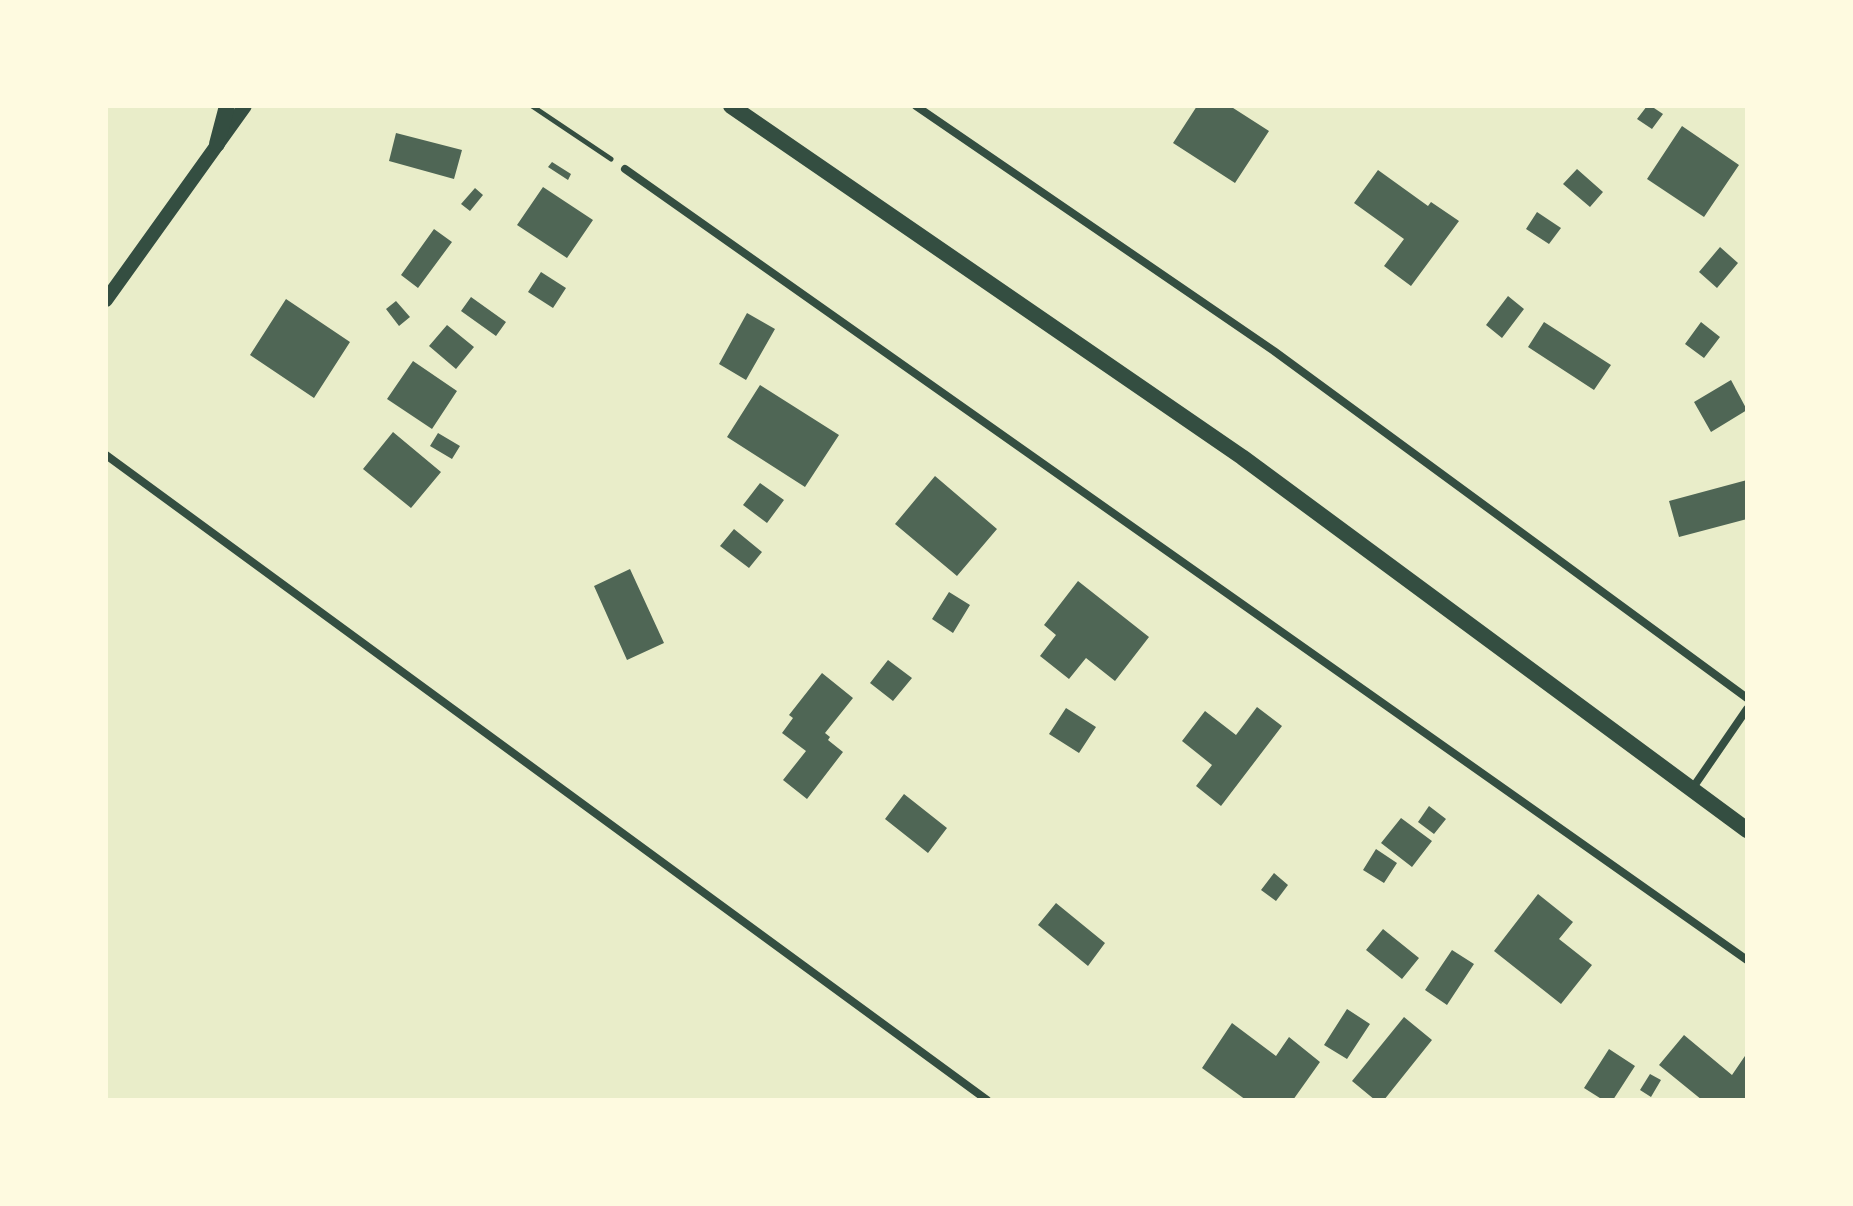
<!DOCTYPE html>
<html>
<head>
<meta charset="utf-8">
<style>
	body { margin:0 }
	#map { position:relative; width:1853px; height:1206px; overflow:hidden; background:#e9edc9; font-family:"Work Sans",sans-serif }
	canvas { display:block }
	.frame { position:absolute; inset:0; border:108px solid #fefae0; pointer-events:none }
</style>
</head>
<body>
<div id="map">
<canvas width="1853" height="1206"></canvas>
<div class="frame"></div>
</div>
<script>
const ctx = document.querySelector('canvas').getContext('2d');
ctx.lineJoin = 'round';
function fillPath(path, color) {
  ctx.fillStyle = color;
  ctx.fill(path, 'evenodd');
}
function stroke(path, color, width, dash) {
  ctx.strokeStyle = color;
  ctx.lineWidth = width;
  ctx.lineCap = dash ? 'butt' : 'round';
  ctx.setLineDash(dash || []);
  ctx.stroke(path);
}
fillPath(new Path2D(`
	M1197 106H1230L1269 131 1235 183 1173 143Z
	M1647 106H1651L1663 114 1652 129 1637 119Z
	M1682 126 1739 165 1704 217 1647 179Z
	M396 133 462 150 454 179 389 161Z
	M552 162 571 174 568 180 548 167Z
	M1577 169 1603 192 1590 207 1563 184Z
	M1378 170 1428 206 1431 202 1459 221 1411 286 1384 266 1404 239 1354 203Z
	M543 187 593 220 567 258 517 225Z
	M475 188 483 195 470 211 461 204Z
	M1537 212 1561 228 1549 244 1526 229Z
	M434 229 452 242 418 288 401 275Z
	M1720 247 1738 263 1717 288 1699 272Z
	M541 272 566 288 553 308 528 292Z
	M1508 296 1524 309 1502 338 1486 325Z
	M471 297 506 322 496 336 461 311Z
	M286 299 350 342 314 398 250 355Z
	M396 301 410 317 399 326 386 309Z
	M747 313 775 329 746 380 719 364Z
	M1544 322 1611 365 1594 390 1528 347Z
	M1701 322 1720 337 1704 358 1685 344Z
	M447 325 474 347 456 369 429 346Z
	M413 361 457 391 432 429 387 399Z
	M1731 380 1747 410 1711 432 1694 402Z
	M760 385 839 435 805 487 727 437Z
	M393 432 441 472 411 508 363 469Z
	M438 433 460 446 452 459 430 446Z
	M935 476 997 529 957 576 895 524Z
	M1747 480V519L1679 537 1669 501Z
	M760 483 784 500 767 523 743 505Z
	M734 529 762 552 749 568 720 546Z
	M630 569 664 643 627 660 594 586Z
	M1078 581 1149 637 1115 681 1086 658 1069 679 1040 656 1056 635 1044 625Z
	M949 592 970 605 953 633 932 619Z
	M888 660 912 678 893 701 870 683Z
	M822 673 853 698 825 733 830 737 828 740 843 752 807 799 783 780 806 751 782 733 793 718 789 715Z
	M1257 707 1282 726 1221 806 1196 786 1212 765 1182 741 1205 711 1236 735Z
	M1066 708 1096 727 1079 753 1049 734Z
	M904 794 947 828 928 853 885 819Z
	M1429 806 1446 819 1434 834 1418 822Z
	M1401 818 1432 841 1412 867 1381 843Z
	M1376 849 1397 863 1384 883 1363 870Z
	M1274 873 1288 885 1276 901 1261 890Z
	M1538 894 1573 922 1559 939 1592 965 1561 1004 1494 951Z
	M1056 903 1105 943 1088 966 1038 925Z
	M1383 929 1419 958 1402 979 1366 950Z
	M1452 950 1474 964 1447 1005 1425 990Z
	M1347 1009 1370 1024 1347 1059 1324 1045Z
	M1404 1017 1432 1040 1384 1100H1375L1352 1081Z
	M1232 1023 1276 1056 1289 1037 1320 1062 1293 1100H1246L1202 1068Z
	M1684 1035 1732 1075 1747 1053V1100H1702L1659 1065Z
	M1609 1049 1635 1066 1613 1100H1603L1584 1088Z
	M1650 1074 1661 1080 1651 1097 1640 1090Z`), '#4f6655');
stroke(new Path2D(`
	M532 106 611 159`), '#344e41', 5);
stroke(new Path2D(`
	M916 106 1274 351 1747 698
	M625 169 1747 960
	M106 455 987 1100
	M1692 789 1747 709`), '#344e41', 8);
stroke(new Path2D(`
	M106 300 245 106`), '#344e41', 14);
stroke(new Path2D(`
	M731 106 1242 457 1747 830
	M217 144 227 106`), '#344e41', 16);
</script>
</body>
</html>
